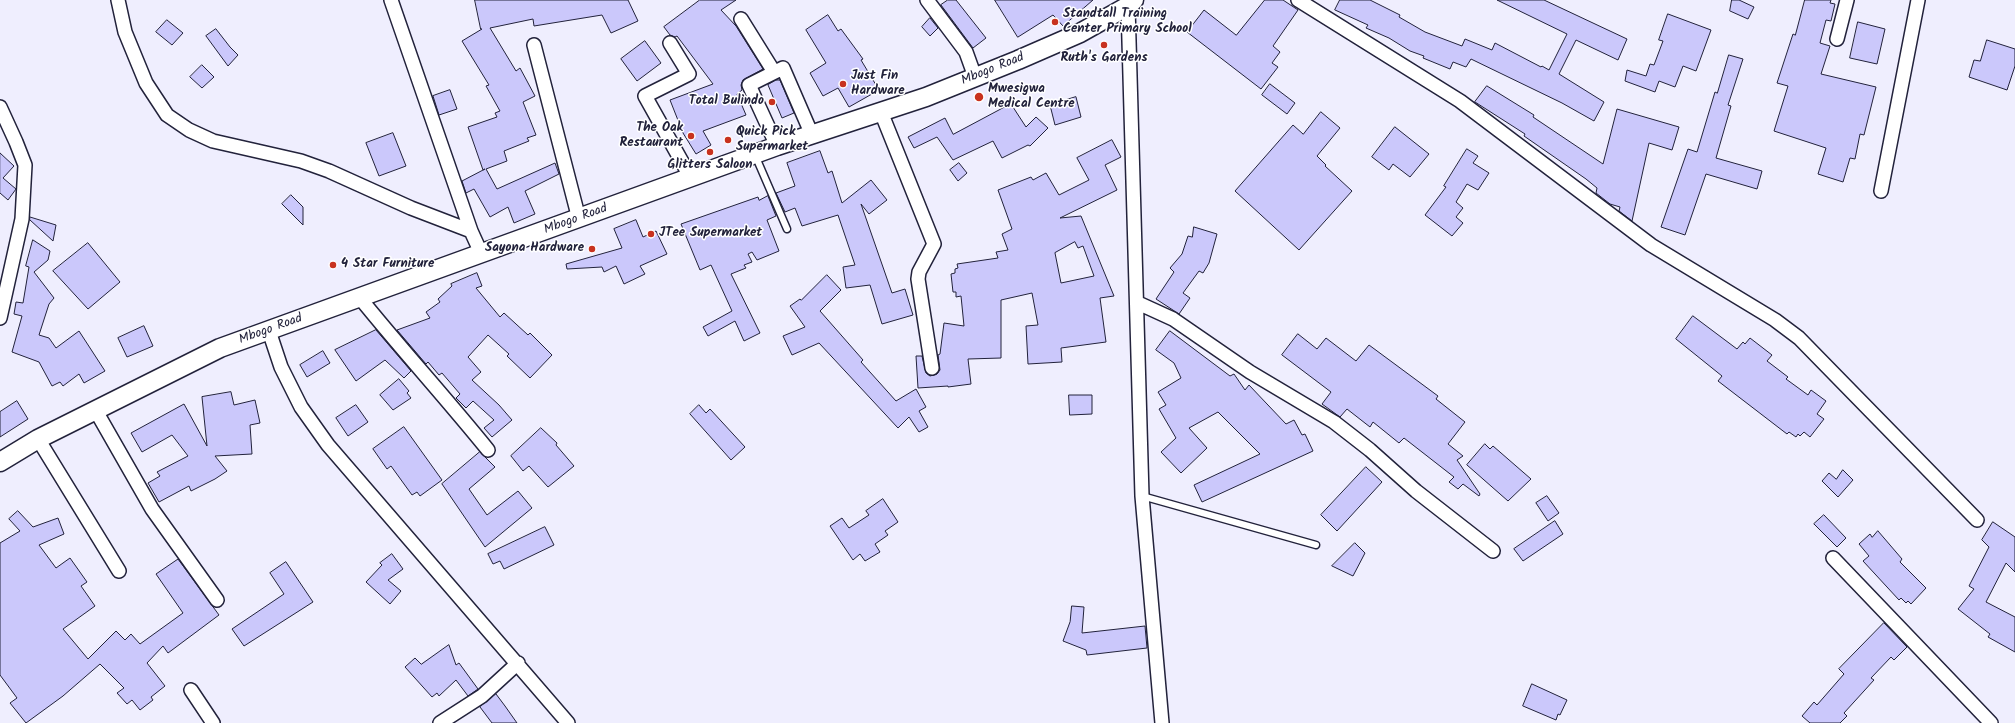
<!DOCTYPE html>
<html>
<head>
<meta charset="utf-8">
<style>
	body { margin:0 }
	canvas { display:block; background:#efeefe }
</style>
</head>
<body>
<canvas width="2015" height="723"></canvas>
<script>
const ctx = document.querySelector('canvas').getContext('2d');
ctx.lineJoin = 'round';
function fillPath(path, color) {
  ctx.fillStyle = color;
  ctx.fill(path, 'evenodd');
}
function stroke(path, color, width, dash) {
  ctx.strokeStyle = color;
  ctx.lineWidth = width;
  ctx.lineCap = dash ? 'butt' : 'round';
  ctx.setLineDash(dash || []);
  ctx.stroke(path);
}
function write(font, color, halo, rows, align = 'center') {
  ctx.font = font + ' Kalam,sans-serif';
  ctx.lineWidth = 3;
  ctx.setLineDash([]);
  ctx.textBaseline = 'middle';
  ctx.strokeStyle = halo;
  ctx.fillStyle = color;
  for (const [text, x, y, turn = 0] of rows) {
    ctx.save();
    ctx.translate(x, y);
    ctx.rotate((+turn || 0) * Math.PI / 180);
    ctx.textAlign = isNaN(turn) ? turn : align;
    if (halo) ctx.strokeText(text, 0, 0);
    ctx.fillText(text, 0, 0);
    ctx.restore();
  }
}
const building = new Path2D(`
	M475 0H628L638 21 611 33 602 15 534 26 533 19 490 28 516 71 520 68 535 96 523 102 536 135 527 138 529 141 504 151 507 161 486 169 497 189 555 163 559 174 525 191 535 214 514 223 508 207 490 217 474 189 466 193 462 181 485 169 483 170 468 127 497 117 495 113 500 111 486 86 489 85 462 41 482 29H481Z
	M700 0H736L721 10 736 26 763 69 743 80 741 85 742 90 737 94 746 115 703 131 711 145 696 154 683 133 670 100 713 84 677 36 675 37 670 35 664 27Z
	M948 0H956L986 38 973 48 941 5Z
	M995 0H1093L1063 26 1053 15 1018 37Z
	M1265 0H1283L1298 10 1273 46 1280 52 1272 63 1278 67 1261 89 1187 32 1204 10 1236 35Z
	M1340 0H1370L1400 15 1399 17 1425 32 1462 46 1465 39 1492 50 1495 43 1541 67 1542 66 1549 70 1567 34 1497 0H1544L1627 39 1618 60 1576 40 1559 74 1604 102 1594 121 1562 103 1471 59 1466 67 1453 62 1450 69 1423 58 1424 56 1410 51 1389 38 1366 28 1368 25 1335 10Z
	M1732 0H1739L1754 7 1748 19 1730 11Z
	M1805 0H1831L1830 3 1835 4 1831 21 1826 20 1820 43 1830 46 1821 74 1876 87 1864 135 1860 134 1855 159 1850 158 1843 182 1818 174 1826 148 1774 131 1788 86 1777 83 1793 34 1795 35Z
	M1668 14 1711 30 1696 71 1683 66 1675 87 1659 81 1655 92 1625 81 1627 70 1646 76 1650 64 1654 65 1663 41 1659 40Z
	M828 15 838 31 841 29 863 59 861 60 879 90 849 107 838 88 823 96 810 73 826 63 806 30Z
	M930 18 938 28 930 36 922 27Z
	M167 20 183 33 172 45 156 32Z
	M1858 22 1885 29 1877 64 1850 58Z
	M216 29 230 47 238 55 228 66 206 36Z
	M1987 40 2015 49V66L2007 90 1969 77 1974 60 1980 61Z
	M645 41 661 63 637 81 621 59Z
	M1729 55 1743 59 1728 105 1731 106 1716 158 1762 171 1757 189 1706 174 1685 235 1661 227 1688 149 1697 152 1715 92 1717 93Z
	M202 65 214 77 202 88 190 77Z
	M776 80H780L794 113 782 118 768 85Z
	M1270 84 1295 103 1287 114 1262 95Z
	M1487 86 1534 115 1533 117 1603 164 1617 109 1679 127 1672 150 1649 143 1632 221 1619 211 1620 207 1610 204 1596 193 1597 188 1586 179 1524 136 1525 134 1475 102Z
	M450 90 457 109 439 115 433 96Z
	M1076 97 1081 117 1055 125 1050 105Z
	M1011 104 1026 127 1036 117 1048 128 1030 146 1028 145 1002 158 993 141 953 160 937 137 914 148 908 137 945 118 953 134Z
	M1321 112 1340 128 1317 156 1326 165 1325 166 1352 191 1299 250 1235 191 1293 125 1303 134Z
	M1395 127 1429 154 1410 177 1393 164 1389 170 1372 157Z
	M393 133 406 166 379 176 366 143Z
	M1112 140 1121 157 1105 165 1117 190 1060 218 1081 216 1114 296 1100 298 1106 342 1061 348 1062 362 1028 364 1026 326 1038 325 1032 293 1001 300V358L968 359 971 384 948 387V386L918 388 916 356H922L926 373 930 376 937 374 940 370 938 355 940 354 944 323 964 326 961 296 956 297V292H953L951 274 955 273V269L958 268 957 264 998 258 996 252 1008 250 1002 234 1012 229 998 190 1031 177 1033 180 1046 173 1059 195 1089 180 1077 158ZM1075 242 1078 248 1083 246 1094 276 1061 283 1055 253Z
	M1467 149 1478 156 1473 163 1489 173 1478 190 1467 184 1456 202 1463 208 1456 217 1463 223 1452 236 1425 215 1446 187 1444 186Z
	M820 151 828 173 832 171 842 203 871 180 887 200 869 214 861 204 892 293 905 289 913 315 882 324 870 285 846 288 843 267 855 265 838 215 802 226 795 208 785 212 776 193 795 186 787 163Z
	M0 153 14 166 3 178 16 189 8 200 0 193Z
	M959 163 967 173 958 181 950 170Z
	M291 195 303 207V225L282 204Z
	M768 196 776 216 767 220 779 251 757 260 752 252 748 254 752 262 744 265 746 268 731 274 760 333 744 341 735 321 708 336 703 327 732 311 711 265 700 270 681 224 758 197 759 200Z
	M30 217 56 225 53 241 30 220Z
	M636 220 643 237 656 231 667 254 640 266 645 274 624 284 616 266 604 272 602 267 567 269 566 264 622 248 614 229Z
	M1194 227 1217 234 1209 263 1203 273 1199 271 1183 293 1190 298 1179 314 1156 299 1174 272 1170 268 1182 254 1188 236 1192 237Z
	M33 240 50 251 48 260 34 272 54 298 49 304 39 335 49 338 56 348 79 331 105 371 84 383 79 374 63 386 60 382 52 386 39 362 12 352 22 316 14 314 16 302 23 303 29 267 26 266Z
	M88 243 120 282 88 309 53 271Z
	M477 273 482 286 476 288 500 317 504 313 528 335 530 333 552 355 530 378 507 356 509 354 488 335 468 357 481 372 472 380 499 405 512 420 492 437 484 428 494 420 473 401 466 408 456 398 460 394 442 373 439 375 428 362 426 364 397 330 430 318 426 312 440 302 438 299 452 286 451 284Z
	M827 275 841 290 820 311 863 360 861 362 896 401 916 389 926 407 919 411 928 427 919 432 909 417 898 428 819 343 792 355 783 336 805 327 790 306 800 299 801 300Z
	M1693 316 1737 349 1743 342 1745 344 1750 338 1772 355 1767 361 1788 377 1786 379 1808 395 1811 390 1826 401 1817 414 1824 419 1810 437 1804 432 1800 436 1798 434 1796 437 1789 432 1787 434 1718 381 1722 376 1676 339Z
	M144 326 153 346 127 357 118 338Z
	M376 330 411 371 404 378 385 360 356 381 335 350Z
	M1170 331 1230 376 1234 374 1245 390 1249 385 1286 424 1294 420 1302 435 1305 434 1313 451 1202 502 1194 485 1260 454 1218 412 1189 428 1207 448 1181 473 1161 452 1176 438 1159 409 1166 405 1158 392 1181 378 1174 363 1156 350Z
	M1298 334 1317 349 1326 338 1356 361 1369 345 1438 396 1436 399 1465 422 1448 444 1463 456 1457 460 1480 494 1479 496 1463 484 1458 489 1449 482 1454 477 1404 438 1399 443 1373 422 1370 427 1347 409 1340 417 1322 404 1331 392 1282 355Z
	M323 351 330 363 307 377 300 365Z
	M399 379 409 391 407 393 411 398 393 410 380 395Z
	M231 392 234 405 255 400 260 423 250 425 252 454 215 456 227 471 215 479 191 491 189 486 159 502 148 483 160 476 157 472 188 456 172 435 142 452 131 433 184 404 207 446 202 397Z
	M1069 395H1092V414L1070 415Z
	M17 401 28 419 0 437V412Z
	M356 405 368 422 348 436 336 418Z
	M699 405 706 413 710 409 745 447 731 460 690 414Z
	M404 427 442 480 420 496 417 492 412 495 391 466 387 469 373 449Z
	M541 428 557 443 556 445 574 466 548 487 529 466 523 471 511 456Z
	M1485 444 1490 449 1493 446 1531 479 1508 501 1467 465Z
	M480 452 495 467 469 489 487 515 518 491 532 508 485 547 442 484Z
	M1366 467 1382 482 1337 531 1321 515Z
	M1843 470 1853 480 1838 497 1822 481 1829 473 1836 479Z
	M1547 496 1559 513 1548 521 1536 503Z
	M883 499 898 522 885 531 888 535 875 544 880 552 865 561 860 554 853 560 830 526 842 518 849 528 869 515 866 511Z
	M18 511 33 527 58 518 64 534 39 545 56 568 70 558 87 582 81 586 95 606 63 629 88 659 116 631 125 640 131 634 140 644 183 613 156 574 178 559 219 615 168 653 163 646 147 663 165 686 151 697 153 700 140 710 132 700 127 704 117 693 124 688 100 664 63 696 26 723 10 703 17 698 0 675V543L20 531 9 519Z
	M1824 515 1846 538 1837 547 1814 524Z
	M1555 521 1563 534 1523 561 1514 549Z
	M1993 522 2015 537V572L2006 563 1986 602 2015 617V652L1988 637 1990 634 1958 609 1974 589 1969 586 1989 547 1982 540Z
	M545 527 554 545 504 569 500 561 493 564 488 554Z
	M1878 531 1902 559 1900 562 1926 588 1911 604 1908 601 1906 603 1901 598 1899 600 1863 561 1869 556 1859 544 1870 534 1872 537Z
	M1355 543 1365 553 1353 576 1332 566Z
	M392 554 403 569 388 580 401 591 390 604 366 582 382 565 380 563Z
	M286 562 313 602 244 646 232 629 284 594 270 573Z
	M1072 606 1084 607 1082 633 1145 626 1147 648 1087 655 1086 650 1063 641 1070 622Z
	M1884 623 1907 647 1894 660 1891 657 1871 678 1874 680 1844 713 1847 716 1840 723H1810L1802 716 1814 702 1817 705 1844 674 1839 669Z
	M449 645 456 665 459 663 478 689 468 696 456 680 439 696 437 693 432 697 405 667 415 658 421 664Z
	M1532 684 1567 700 1560 715 1558 714 1556 720 1523 706Z
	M496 694 505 706 517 723H492L480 707Z`);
fillPath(building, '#cbc8fb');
stroke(building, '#22223b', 1);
const lane = new Path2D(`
	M755 155 787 229
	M1142 496 1316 545`);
const street = new Path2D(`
	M118 0 125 32 146 83 167 115 189 130 213 141 301 161 329 171 411 208 471 231
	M391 0 471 231 481 253
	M927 0 966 52 975 77
	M1298 0 1460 101 1651 245 1775 320 1799 338 1977 520
	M1128 6 1142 496 1162 723
	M741 19 774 72
	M1837 39 1847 0
	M670 43 689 74 645 96 691 178
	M534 45 579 219
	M0 107 16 142 25 165 22 219 0 318
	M881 112 934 244 919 272 918 279 932 368
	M777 146 749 85 783 68 812 135
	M1881 191 1918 0
	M360 298C402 350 446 398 488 450
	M1138 303 1173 319 1250 372 1334 422 1370 450 1416 491 1493 551
	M269 331 281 367 301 407 328 445 568 723
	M96 411 152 509 217 600
	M38 439 119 571
	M1833 558 1991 723
	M191 690 213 723
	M440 723 482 696 518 663`);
const secondary = new Path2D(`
	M0 462 38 439 220 348 777 146 926 97 1018 60 1080 33 1128 6 1134 0`);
stroke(lane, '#22223b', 9);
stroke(street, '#22223b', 16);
stroke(secondary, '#22223b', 21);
stroke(lane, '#fff', 6);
stroke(street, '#fff', 13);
stroke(secondary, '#fff', 18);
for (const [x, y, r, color] of [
	[1055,22,4,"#c8321e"],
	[1104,45,4,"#c8321e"],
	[843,84,4,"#c8321e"],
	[979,97,5,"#c8321e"],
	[772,102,4,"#c8321e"],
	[691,136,4,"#c8321e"],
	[728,140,4,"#c8321e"],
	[710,152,4,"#c8321e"],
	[651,234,4,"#c8321e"],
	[592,249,4,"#c8321e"],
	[333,265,4,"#c8321e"]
]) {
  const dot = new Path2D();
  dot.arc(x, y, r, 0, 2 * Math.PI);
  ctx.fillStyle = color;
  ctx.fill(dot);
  stroke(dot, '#fff', 1.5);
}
write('bold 13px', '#22223b', '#fff', [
	["Standtall Training",1063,15],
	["Center Primary School",1063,30],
	["Ruth's Gardens",1104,59,"center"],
	["Just Fin",851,77],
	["Hardware",851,92],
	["Mwesigwa",988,90],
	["Medical Centre",988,105],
	["Total Bulindo",764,102,"right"],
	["The Oak",683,129,"right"],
	["Restaurant",683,144,"right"],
	["Quick Pick",736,133],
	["Supermarket",736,148],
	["Glitters Saloon",710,166,"center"],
	["JTee Supermarket",659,234],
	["Sayona Hardware",584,249,"right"],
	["4 Star Furniture",341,265]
], 'left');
write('13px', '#22223b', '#fff', [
	["Mbogo Road",993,70,-22],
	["Mbogo Road",576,220,-20],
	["Mbogo Road",271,330,-20]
]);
</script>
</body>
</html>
